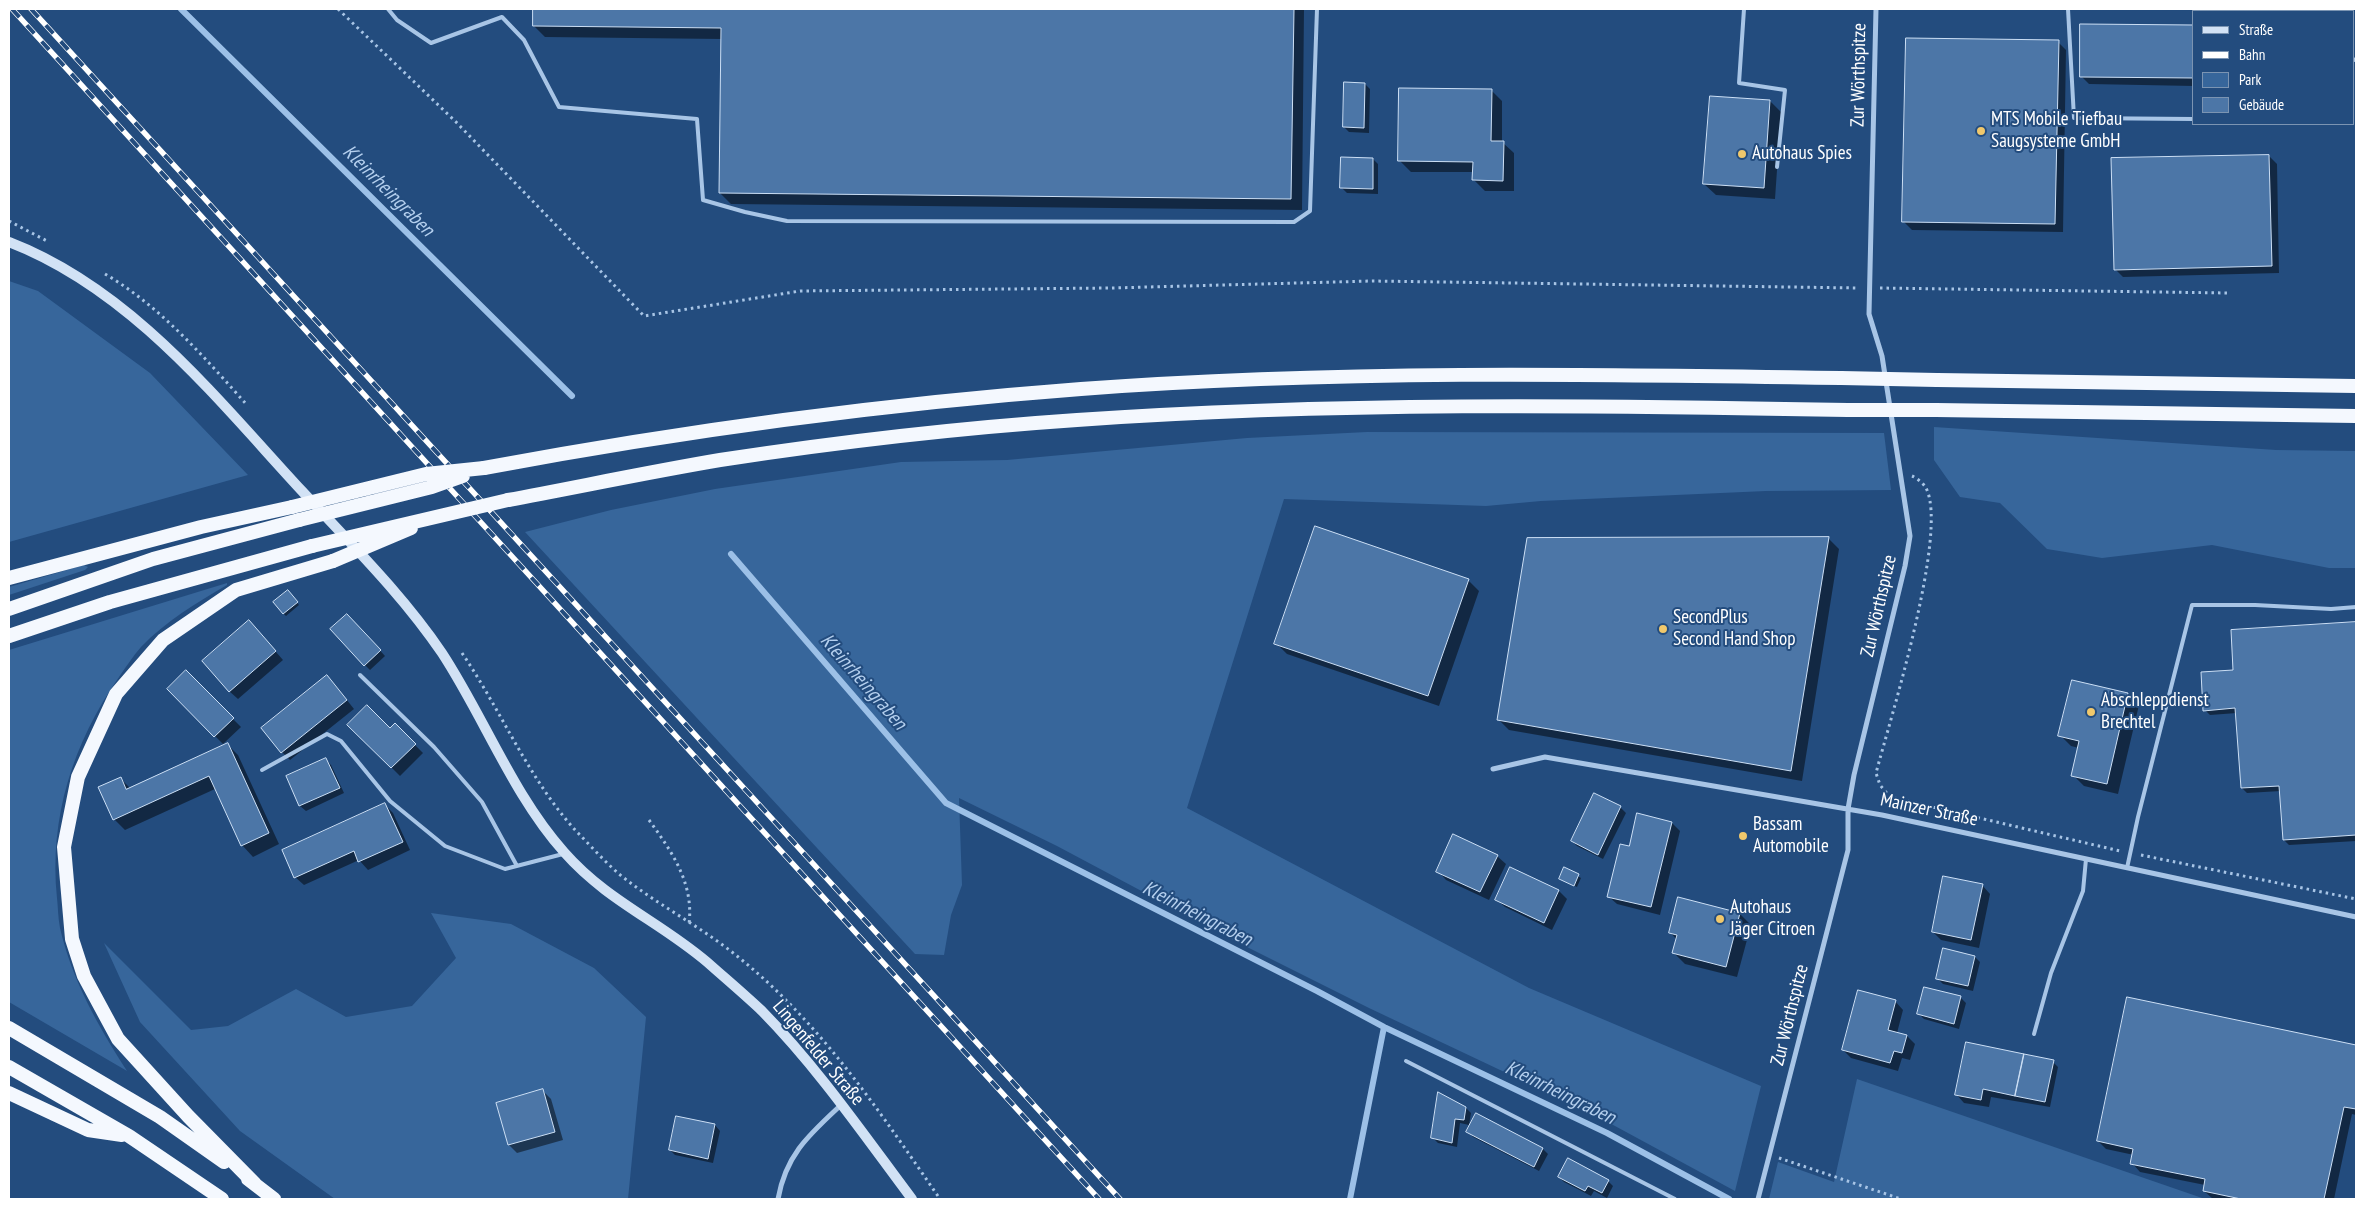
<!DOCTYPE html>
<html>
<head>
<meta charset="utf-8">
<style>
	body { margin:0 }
	#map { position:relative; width:2365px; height:1208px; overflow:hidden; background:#234c7e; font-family:"PT Sans Narrow",sans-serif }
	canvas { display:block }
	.frame { position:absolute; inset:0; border:10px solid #fff; pointer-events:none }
	.legend { position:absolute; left:2192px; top:10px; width:162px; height:115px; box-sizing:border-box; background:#234c7e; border:1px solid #7b94b2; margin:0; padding:6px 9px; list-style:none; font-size:15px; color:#fff }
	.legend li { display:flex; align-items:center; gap:10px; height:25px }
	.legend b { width:25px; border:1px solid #7b94b2 }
</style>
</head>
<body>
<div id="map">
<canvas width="2365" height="1208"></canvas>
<div class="frame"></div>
<ul class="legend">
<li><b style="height:6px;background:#d2e2f5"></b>Straße</li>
<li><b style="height:6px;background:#fff"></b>Bahn</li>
<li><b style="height:14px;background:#37669b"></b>Park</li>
<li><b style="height:14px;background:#4c76a7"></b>Gebäude</li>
</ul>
</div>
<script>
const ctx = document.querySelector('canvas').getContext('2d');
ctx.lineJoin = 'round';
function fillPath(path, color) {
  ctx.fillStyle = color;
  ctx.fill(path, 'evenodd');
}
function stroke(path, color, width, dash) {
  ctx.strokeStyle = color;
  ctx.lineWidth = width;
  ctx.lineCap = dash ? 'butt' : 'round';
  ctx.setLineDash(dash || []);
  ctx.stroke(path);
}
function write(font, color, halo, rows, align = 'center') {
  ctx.font = font + ' "PT Sans Narrow",sans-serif';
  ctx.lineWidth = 4;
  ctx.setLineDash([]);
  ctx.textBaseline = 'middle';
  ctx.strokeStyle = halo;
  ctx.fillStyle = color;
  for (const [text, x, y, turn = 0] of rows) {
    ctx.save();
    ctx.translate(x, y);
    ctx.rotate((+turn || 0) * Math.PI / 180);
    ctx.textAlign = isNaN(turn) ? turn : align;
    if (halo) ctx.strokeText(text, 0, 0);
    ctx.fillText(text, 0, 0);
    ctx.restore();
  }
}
fillPath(new Path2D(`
	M9 281 38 291 150 373 248 475 9 542Z
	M1934 427 2276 450 2356 451V568H2329L2212 545 2102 558 2047 549 2000 503 1960 497 1934 460Z
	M1367 432 1884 433 1891 490 1766 491 1541 501 1486 506 1284 499 1187 808 1529 988 1761 1086 1735 1191 1591 1113 1369 1008 1241 944 1057 846 959 798 962 885 951 915 944 955 915 954 525 532 611 510 715 489 901 462 1007 460 1247 438Z
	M84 565 88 567 85 570 9 595V587Z
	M227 583V585C196 603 166 621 141 647 133 656 126 667 119 677 73 743 49 817 57 898 58 907 58 918 60 928 72 980 98 1026 127 1071L9 1002V650Z
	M431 913 511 924 594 968 646 1017 628 1199H335L240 1131 140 1022 104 943 191 1030 228 1026 296 989 346 1017 412 1006 456 958Z
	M1857 1079 2205 1199H1769L1778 1162 1834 1182Z`), '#37669b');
fillPath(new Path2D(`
	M535 9H1304L1302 210 731 204 720 193 722 39 545 37 534 26Z
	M2194 27V86L2089 84 2081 76Z
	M2058 42 2066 50 2063 232 1912 230 1904 222Z
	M1365 84 1370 89 1369 133 1349 132 1344 127Z
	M1491 90 1502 101V142L1514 153V191H1485L1474 180V172H1411L1399 160Z
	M1711 97 1770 101 1781 112 1775 199 1716 195 1704 184Z
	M2269 156 2277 164 2279 273 2123 277 2115 269Z
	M1373 159 1378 164V194L1347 193 1342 188Z
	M1828 538 1839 549 1802 781 1509 730 1498 719Z
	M1468 580 1479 591 1439 706 1287 654 1276 643Z
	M290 594 299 605 286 616 283 613Z
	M353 621 385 656 370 670 365 665Z
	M2356 624V841L2289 845 2284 840 2281 791 2247 793 2242 788 2237 713 2210 715 2205 710 2234 671 2232 632Z
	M257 630 283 660 238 699 229 691Z
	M186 672 241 727 223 744 168 689Z
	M335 685 354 709 290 760 282 752Z
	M2128 694 2139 705 2118 794 2084 786 2073 775 2079 748 2071 746 2060 735Z
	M349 725 390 730 395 725 423 753 400 776Z
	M227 744 238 755 279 844 253 857 242 845 215 789 125 830 114 819 120 778 130 788Z
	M326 760 331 765 344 793 306 811 300 806 288 777Z
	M1595 795 1621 808 1626 813 1603 859 1577 846 1572 841Z
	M385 805 393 813 410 850 368 870 359 860 304 885 295 877Z
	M1672 823 1680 831 1660 915 1617 904 1608 896 1630 848Z
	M1497 856 1506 864 1489 900 1446 880 1438 871Z
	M1565 869 1581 878 1577 887 1560 879Z
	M1982 885 1990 894 1979 948 1941 940 1933 932Z
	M1559 891 1567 899 1552 930 1505 907 1496 899Z
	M1740 914 1751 925 1737 977 1685 964 1674 953 1677 940 1670 932Z
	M1975 957 1980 962 1973 991 1943 984 1938 979Z
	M1960 997 1966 1003 1959 1029 1924 1019 1919 1014Z
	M2128 999 2356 1046V1115L2352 1114 2334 1199H2213L2204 1191 2205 1185 2140 1172 2132 1163 2134 1155 2106 1149 2098 1141Z
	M1895 1001 1903 1010 1897 1033 1907 1036 1915 1044 1910 1060 1902 1058 1898 1071 1851 1058 1843 1050Z
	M2053 1062 2058 1067 2050 1107 1991 1097 1989 1107 1964 1103 1956 1094Z
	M543 1091 551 1099 563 1140 517 1153 509 1145Z
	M1466 1108 1471 1113 1469 1125 1460 1123 1457 1147 1438 1143 1432 1137Z
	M1477 1114 1543 1149 1548 1154 1539 1171 1473 1137 1468 1131Z
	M715 1125 720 1131 713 1163 675 1155 670 1150Z
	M1559 1177 1608 1181 1613 1186 1607 1198 1594 1191 1591 1196 1564 1182Z`), '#0007');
stroke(new Path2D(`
	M181 9 572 396
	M731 554 946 803 1317 991 1384 1027 1607 1133 1729 1199
	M1350 1199 1384 1027`), '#9cc0e7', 6);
const building = new Path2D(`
	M533 9H1294L1291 199 719 193 721 28 533 26Z
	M2080 24 2194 25V78L2080 77Z
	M1906 38 2059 40 2055 224 1902 222Z
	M1344 82 1365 83 1364 128 1343 127Z
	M1399 88 1492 89 1491 141H1504L1503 181 1472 180 1473 162 1398 161Z
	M1710 96 1770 100 1764 188 1703 184Z
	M2269 155 2272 266 2114 270 2111 158Z
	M1341 157 1373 158V189L1340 188Z
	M1315 526 1469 579 1428 696 1274 644Z
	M1829 537 1791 771 1497 720 1527 538Z
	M288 590 298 602 283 614 273 602Z
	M347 614 381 650 364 666 330 629Z
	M249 620 276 651 229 692 202 661Z
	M2356 622V835L2283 840 2279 786 2241 788 2235 708 2203 711 2201 672 2233 670 2231 630Z
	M186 670 234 718 214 737 167 689Z
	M327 675 347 700 281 753 261 728Z
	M2072 680 2128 693 2107 784 2071 776 2079 741 2058 736Z
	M367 705 390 728 395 723 416 744 391 768 347 725Z
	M228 743 269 833 241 846 209 776 113 820 98 787 121 777 126 789Z
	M326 758 340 788 299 806 286 776Z
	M1594 793 1621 806 1598 855 1571 841Z
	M385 803 403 842 358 862 354 851 294 878 282 850Z
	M1637 813 1672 822 1651 907 1607 897 1620 844 1629 846Z
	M1453 834 1498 855 1480 892 1436 872Z
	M1510 867 1559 890 1544 923 1495 900Z
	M1564 867 1579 874 1574 886 1559 879Z
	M1943 876 1983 884 1971 940 1932 932Z
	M1678 897 1740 913 1726 967 1672 953 1677 935 1669 933Z
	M1943 948 1975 956 1968 986 1936 979Z
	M1924 987 1961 996 1954 1024 1917 1014Z
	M1858 990 1896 1000 1888 1030 1907 1035 1902 1053 1894 1051 1890 1063 1842 1050Z
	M2127 997 2356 1045V1109L2344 1107 2324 1199H2241L2203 1191 2205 1179 2130 1164 2133 1149 2097 1141Z
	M1966 1042 2024 1054 2015 1096 1983 1089 1981 1100 1955 1095Z
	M2024 1054 2054 1060 2045 1102 2015 1096Z
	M543 1089 555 1132 508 1145 496 1103Z
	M1438 1092 1466 1107 1464 1120 1455 1119 1452 1143 1431 1138Z
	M1476 1113 1543 1148 1534 1167 1466 1132Z
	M676 1116 715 1124 708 1159 669 1150Z
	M1568 1158 1609 1180 1602 1193 1588 1186 1585 1191 1558 1177Z`);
fillPath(building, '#4c76a7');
stroke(building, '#ccdff5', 1);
stroke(new Path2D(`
	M338 9 456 122 644 316 800 291 1111 288 1372 281 1859 288
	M9 221 47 241
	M105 274C160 306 205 358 247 405
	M1880 288 2227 293
	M1912 476C1917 478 1924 484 1926 488 1949 532 1890 720 1876 773L1880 785 1890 797 2120 851
	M462 653C502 712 528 778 576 831 590 845 604 861 619 874 656 904 700 926 737 956 821 1023 880 1112 940 1199
	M649 820C672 852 694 883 689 924
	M2141 855 2356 899
	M852 1096 863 1088
	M1779 1158 1901 1199`), '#a8c5e6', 3, [2.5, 4]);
stroke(new Path2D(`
	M388 9 397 20 431 43 502 17 524 40 559 107 697 119 703 200 745 212 787 221 1294 222 1310 211 1317 9
	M1744 9 1739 83 1785 90 1777 167
	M2068 9 2074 118 2194 119
	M2298 9 2299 11
	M2354 60 2356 59
	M360 675 434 747 482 802 517 866
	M262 770 327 734 341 741 390 801 445 846 505 869 563 854
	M2127 868 2138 817 2192 605H2255L2331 609 2356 607
	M2034 1034 2051 973 2083 891 2086 859
	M1406 1061 1675 1199`), '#a8c5e6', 4);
stroke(new Path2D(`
	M1493 769 1545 757 1882 815 2356 917
	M778 1199C786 1154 810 1134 841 1105
	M1758 1199 1848 850V809L1854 775 1905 566 1910 536 1882 356 1869 314 1876 9`), '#a8c5e6', 5);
stroke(new Path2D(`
	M9 242C131 289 216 398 302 491 350 543 402 594 442 653 484 717 513 795 564 852 607 901 659 921 707 962 725 978 744 994 762 1011 818 1068 864 1135 912 1199`), '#d2e2f5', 10);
stroke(new Path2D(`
	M1937 380 2356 386
	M1936 410 2356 416
	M484 468C682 431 881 404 1081 389 1334 370 1588 374 1841 378
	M508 500C578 487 649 472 720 460 838 442 958 428 1077 420 1333 402 1591 405 1848 410
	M9 578 201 527 292 507
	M9 609 153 559 299 520
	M9 636 110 602 312 546
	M9 1028 160 1117 224 1162
	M9 1067 129 1136 222 1199
	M9 1093 88 1130 122 1135
	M248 1179 274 1199
	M255 1184 188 1116 118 1039 84 976 72 939 64 847 78 777 116 694 163 640 236 590 333 561`), '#f4f8fe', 14);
const rail = new Path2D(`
	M12 9 1099 1199
	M31 9 1120 1199`);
stroke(rail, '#fff', 5.5);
stroke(rail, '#234c7e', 4, [11]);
stroke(new Path2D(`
	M1841 378 1937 380
	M1848 410H1936
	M292 507 426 474 484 468
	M299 520 432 487 463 476
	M312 546 508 500
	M333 561 411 528`), '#f4f8fe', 14);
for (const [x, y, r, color] of [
	[1981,131,5,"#f0c86c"],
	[1742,154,5,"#f0c86c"],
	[1663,629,5,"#f0c86c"],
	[2091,712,5,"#f0c86c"],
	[1743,836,5,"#f0c86c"],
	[1720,919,5,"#f0c86c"]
]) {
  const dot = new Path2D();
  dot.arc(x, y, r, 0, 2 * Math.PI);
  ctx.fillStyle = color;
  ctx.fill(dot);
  stroke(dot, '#234c7e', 2);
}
write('19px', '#fff', '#234c7e', [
	["Zur Wörthspitze",1859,75,-89],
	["Zur Wörthspitze",1879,606,-77],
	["Mainzer Straße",1929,810,12],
	["Zur Wörthspitze",1790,1015,-76],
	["Lingenfelder Straße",818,1053,50]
]);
write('19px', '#fff', '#234c7e', [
	["MTS Mobile Tiefbau",1991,120],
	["Saugsysteme GmbH",1991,142],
	["Autohaus Spies",1752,154],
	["SecondPlus",1673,618],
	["Second Hand Shop",1673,640],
	["Abschleppdienst",2101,701],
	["Brechtel",2101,723],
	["Bassam",1753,825],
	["Automobile",1753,847],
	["Autohaus",1730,908],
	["Jäger Citroen",1730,930]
], 'left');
write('italic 20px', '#b4cfee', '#234c7e', [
	["Kleinrheingraben",388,191,45],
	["Kleinrheingraben",863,682,49],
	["Kleinrheingraben",1197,914,27],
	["Kleinrheingraben",1560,1093,26]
]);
</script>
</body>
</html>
